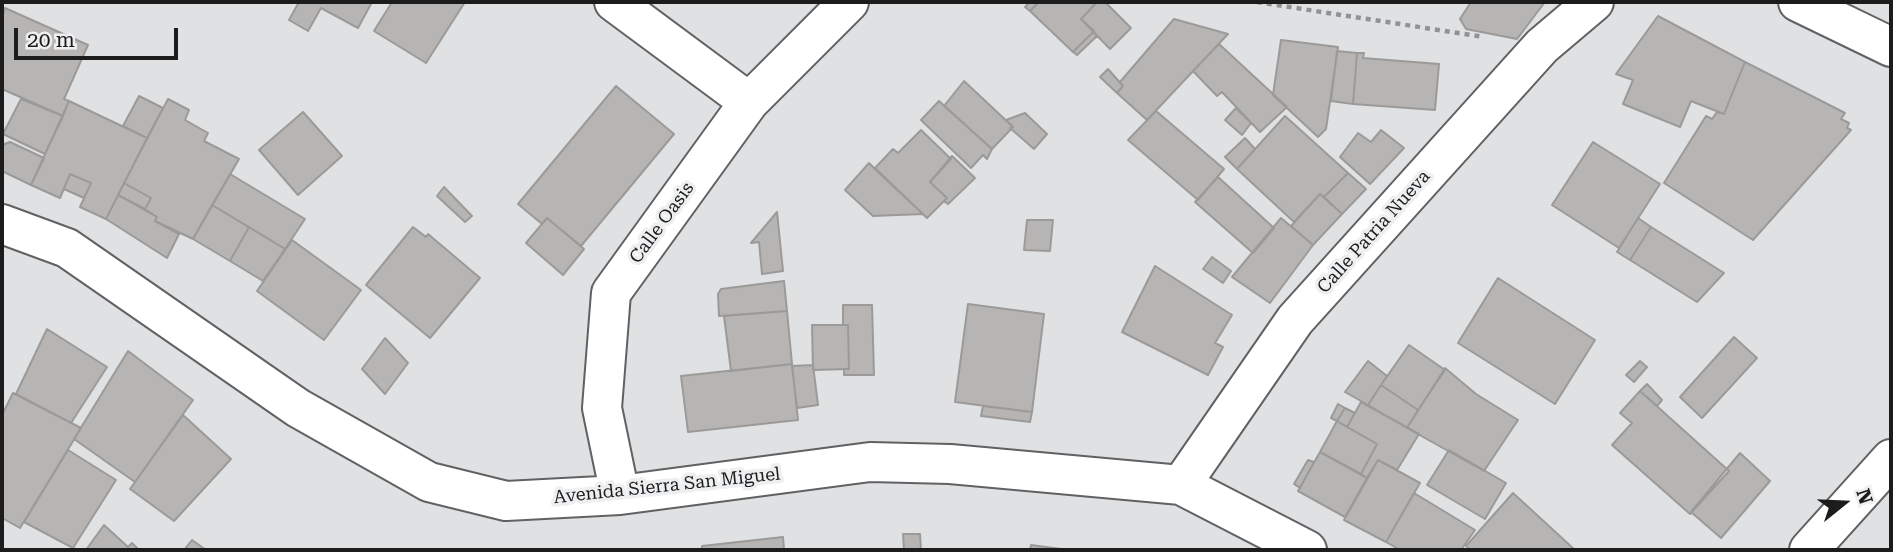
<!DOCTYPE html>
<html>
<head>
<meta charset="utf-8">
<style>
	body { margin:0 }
	#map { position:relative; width:1893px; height:552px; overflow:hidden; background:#e0e1e3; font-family:"Roboto Serif",serif }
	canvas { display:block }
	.frame { position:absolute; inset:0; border:4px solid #1c1c1d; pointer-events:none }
	.north { position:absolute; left:1809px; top:468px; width:70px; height:70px; -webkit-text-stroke:5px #eeeff0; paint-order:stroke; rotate:72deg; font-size:19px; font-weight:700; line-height:28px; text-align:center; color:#1c1c1d }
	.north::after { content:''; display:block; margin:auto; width:24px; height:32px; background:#1c1c1d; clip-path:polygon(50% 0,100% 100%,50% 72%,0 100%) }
	.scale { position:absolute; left:14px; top:28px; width:164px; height:32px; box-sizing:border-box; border:4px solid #1c1c1d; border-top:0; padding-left:9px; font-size:21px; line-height:24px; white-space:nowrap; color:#1c1c1d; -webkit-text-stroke:5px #eeeff0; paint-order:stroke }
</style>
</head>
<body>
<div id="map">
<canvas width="1893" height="552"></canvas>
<div class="frame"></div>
<div class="north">N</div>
<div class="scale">20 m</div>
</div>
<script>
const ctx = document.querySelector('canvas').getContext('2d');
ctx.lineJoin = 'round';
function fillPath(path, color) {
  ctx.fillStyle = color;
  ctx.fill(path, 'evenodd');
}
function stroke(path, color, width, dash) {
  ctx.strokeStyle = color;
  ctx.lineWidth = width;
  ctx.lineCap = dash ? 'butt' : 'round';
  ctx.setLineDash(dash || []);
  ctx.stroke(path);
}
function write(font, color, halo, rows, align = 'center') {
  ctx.font = font + ' "Roboto Serif",serif';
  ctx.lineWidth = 7;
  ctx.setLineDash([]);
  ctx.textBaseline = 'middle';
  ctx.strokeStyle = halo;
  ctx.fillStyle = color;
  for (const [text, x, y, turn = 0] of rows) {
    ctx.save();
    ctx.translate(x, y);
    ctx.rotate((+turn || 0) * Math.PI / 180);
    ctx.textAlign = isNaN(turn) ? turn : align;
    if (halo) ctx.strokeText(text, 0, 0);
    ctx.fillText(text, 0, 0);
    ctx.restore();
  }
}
const building = new Path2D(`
	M299 2H372L358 28 321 8 308 31 289 20Z
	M392 2H465L426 63 374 31Z
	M1030 2H1039L1030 11 1025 7Z
	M1039 2H1097L1081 19 1094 31 1073 52 1030 11Z
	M1097 2H1105L1131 28 1110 49 1081 19Z
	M1471 2H1545L1517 39 1466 29 1460 19Z
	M5 8 88 45 64 99 69 101 63 116 2 89V17Z
	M1658 16 1745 62 1724 114 1691 101 1680 127 1623 104 1633 80 1616 74Z
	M1174 19 1228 34 1147 120 1117 93 1123 86 1120 82Z
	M1093 32 1097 36 1077 55 1073 52Z
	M1281 40 1338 47 1326 129 1318 137 1273 95Z
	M1219 44 1287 107 1260 132 1222 92 1217 96 1193 71Z
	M1337 51 1357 53 1353 104 1331 101Z
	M1357 53H1364L1363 58 1439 64 1435 110 1353 104Z
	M1745 62 1845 113 1841 119 1849 123 1847 128 1851 130 1753 240 1664 183 1706 116 1712 119 1717 112 1724 114Z
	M1108 69 1123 86 1117 93 1100 77Z
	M964 81 1013 127 992 149 944 106Z
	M616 86 674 134 581 246 547 218 542 224 518 204Z
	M139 96 163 108 147 138 123 126Z
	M21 99 63 116 45 154 3 134Z
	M168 99 189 110 185 120 208 133 204 141 239 159 193 239 155 221 157 217 145 209 151 198 124 183Z
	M69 101 147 138 106 219 80 207 91 183 70 174 60 198 31 185Z
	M939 101 992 149 987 159 983 155 971 168 921 120Z
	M1236 108 1251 123 1242 135 1225 120Z
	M1156 111 1224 169 1198 200 1128 140Z
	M303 112 342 156 298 195 259 150Z
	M1025 113 1047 134 1034 149 1010 128 1013 127 1006 120Z
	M1285 116 1348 173 1324 197 1320 194 1294 222 1237 169Z
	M921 130 951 159 930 182 947 198 927 218 875 168 893 149 898 153Z
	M1381 130 1404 148 1370 184 1340 157 1358 133 1371 142Z
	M1245 138 1255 149 1237 169 1225 157Z
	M10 142 44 158 31 185 2 171V145Z
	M1593 142 1660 184 1619 248 1552 205Z
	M952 156 975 178 948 204 944 201 947 198 930 182Z
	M869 163 879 173 923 214 873 216 845 190Z
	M1348 173 1366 189 1342 214 1324 197Z
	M70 174 91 183 84 198 64 189Z
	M230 174 305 219 285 249 212 205Z
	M1218 177 1274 228 1253 253 1195 202Z
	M124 183 151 198 145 209 118 195Z
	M444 187 472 216 465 222 437 196Z
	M1320 194 1342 214 1313 245 1291 226Z
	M118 195 157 217 155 221 179 234 167 258 106 219Z
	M212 205 249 227 230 261 193 239Z
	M777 212 783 271 762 274 759 242 751 243Z
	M547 218 584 249 563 275 526 243Z
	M1281 218 1313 245 1270 303 1232 277Z
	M1638 218 1651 227 1630 260 1617 252Z
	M1027 220H1053L1050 251 1024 250Z
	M249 227 285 249 263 281 230 261Z
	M413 227 426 237 428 234 480 278 430 338 366 285Z
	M1651 227 1724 273 1697 302 1630 260Z
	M292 240 361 290 324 340 257 291Z
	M1212 257 1231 271 1223 283 1203 269Z
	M1155 266 1232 315 1215 343 1223 347 1208 375 1122 332Z
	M1498 278 1595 340 1555 404 1458 343Z
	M784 281 787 311 719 316 718 294 721 289Z
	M968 304 1044 314 1032 412 955 402Z
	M843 305H872L874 375H844V369H849L848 325H843Z
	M787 311 792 364 731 371 724 316Z
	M812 325H848L849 369 813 370Z
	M47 329 107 367 71 423 16 394Z
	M1734 337 1757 358 1702 418 1680 397Z
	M385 338 408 363 385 394 362 369Z
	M1409 345 1445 370 1418 410 1381 385Z
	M128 351 193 400 135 482 74 439Z
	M1368 361 1387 376 1368 405 1345 392Z
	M1640 361 1647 367 1634 382 1626 375Z
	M792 364 798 420 688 432 681 376Z
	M813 365 818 405 797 408 792 366Z
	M1445 368 1476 394 1518 420 1484 471 1407 428Z
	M1647 384 1662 400 1657 406 1640 391Z
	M1381 385 1418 410 1407 428 1368 405Z
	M1640 391 1729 471 1690 514 1612 445 1632 423 1620 413Z
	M13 393 81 428 20 528 2 518V415Z
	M1361 402 1419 434 1397 470 1378 460 1367 478 1361 474 1377 444 1347 427Z
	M1338 404 1345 408 1337 421 1331 418Z
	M983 406 1032 412 1030 422 981 416Z
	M1345 408 1355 413 1347 427 1337 421Z
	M183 415 231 459 174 521 130 489Z
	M1337 421 1377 444 1361 474 1320 452Z
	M68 450 116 480 73 548 24 522Z
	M1449 450 1506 483 1485 519 1427 485Z
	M1320 452 1367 478 1345 517 1298 491Z
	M1740 453 1770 481 1721 538 1691 512Z
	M1308 460 1314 462 1300 488 1294 484Z
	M1378 460 1420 483 1386 542 1344 520Z
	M1414 493 1475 530 1461 550H1400L1386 542Z
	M1513 493 1575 550H1471L1466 546Z
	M104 525 128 547 132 543 139 550H86Z
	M903 534H920L921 550H904Z
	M783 537 784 550H702V546Z
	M192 540 206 550H184Z
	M1031 545 1069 550H1030Z`);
fillPath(building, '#b6b5b4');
stroke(building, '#9b9a99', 2);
const minor = new Path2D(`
	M614 2 749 102
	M2 224 67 248 298 408 429 482 506 501 620 495 870 462 950 464 1181 485 1307 550
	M1181 485 1295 320 1542 46 1594 2
	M620 495 602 408 611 293 749 102 849 2
	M1809 550 1891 459`);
const tertiary = new Path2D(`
	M1798 2 1891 47`);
stroke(minor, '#606162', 42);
stroke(tertiary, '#606162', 42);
stroke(new Path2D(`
	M1257 2 1484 37`), '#919293', 4.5, [5, 5]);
stroke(minor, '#fff', 38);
stroke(tertiary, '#fff', 38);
write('18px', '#1c1c1d', '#eeeff0', [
	["Calle Oasis",662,223,-54],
	["Calle Patria Nueva",1374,232,-48],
	["Avenida Sierra San Miguel",667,486,-6]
]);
</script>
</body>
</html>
